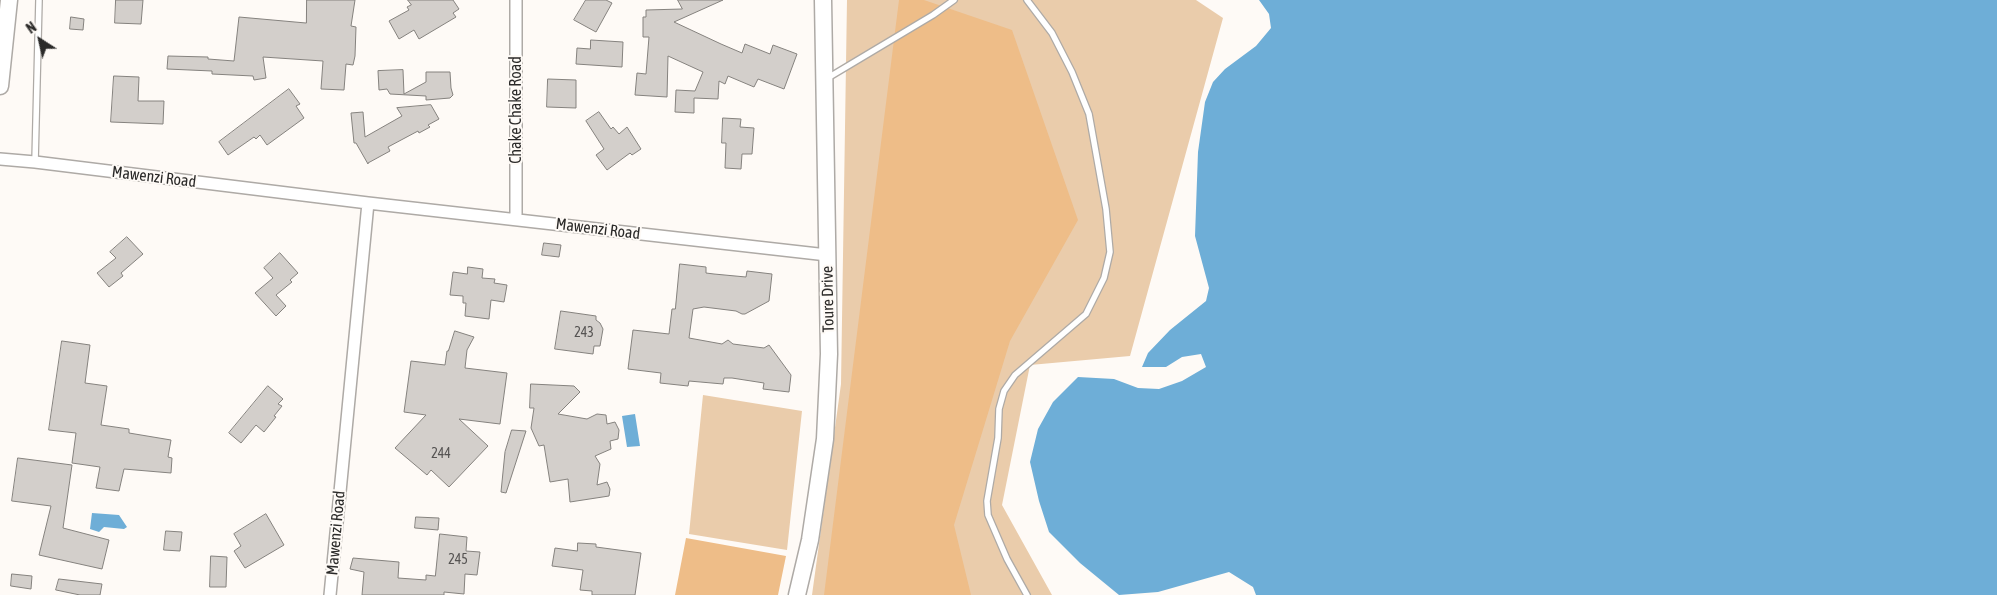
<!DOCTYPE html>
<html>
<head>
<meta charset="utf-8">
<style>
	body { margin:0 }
	#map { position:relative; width:1997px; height:595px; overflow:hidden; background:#fefaf6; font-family:"Asap Condensed",sans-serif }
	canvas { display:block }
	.north { position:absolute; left:15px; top:15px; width:50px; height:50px; -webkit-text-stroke:4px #fefaf6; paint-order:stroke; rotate:325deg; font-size:14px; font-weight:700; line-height:20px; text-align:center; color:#2b2a29 }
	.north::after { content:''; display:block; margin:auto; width:18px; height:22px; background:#2b2a29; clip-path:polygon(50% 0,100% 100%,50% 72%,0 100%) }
</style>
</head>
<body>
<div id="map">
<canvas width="1997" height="595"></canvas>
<div class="north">N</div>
</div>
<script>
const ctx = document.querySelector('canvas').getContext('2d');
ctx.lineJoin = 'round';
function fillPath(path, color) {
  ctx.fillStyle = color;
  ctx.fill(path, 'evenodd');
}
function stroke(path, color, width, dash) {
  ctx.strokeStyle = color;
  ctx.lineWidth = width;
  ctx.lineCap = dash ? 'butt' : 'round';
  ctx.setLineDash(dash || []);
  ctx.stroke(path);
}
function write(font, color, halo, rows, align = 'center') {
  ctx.font = font + ' "Asap Condensed",sans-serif';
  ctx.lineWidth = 4;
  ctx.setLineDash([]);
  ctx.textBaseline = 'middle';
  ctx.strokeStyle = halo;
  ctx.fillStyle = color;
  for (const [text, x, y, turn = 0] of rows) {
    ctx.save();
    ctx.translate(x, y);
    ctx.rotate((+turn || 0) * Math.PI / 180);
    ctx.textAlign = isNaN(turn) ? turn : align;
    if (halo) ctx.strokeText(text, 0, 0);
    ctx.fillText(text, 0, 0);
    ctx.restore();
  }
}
fillPath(new Path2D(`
	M847 0H1196L1223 18 1130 356 1030 365 1002 505 1052 595H812L841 384Z
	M703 395 802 411 787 550 689 534Z`), '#eaccab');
fillPath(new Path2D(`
	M899 0H924L1012 30 1078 220 1010 341 954 525 971 595H824Z
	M686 538 786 556 778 595H675Z`), '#eebd88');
fillPath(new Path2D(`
	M1259 0H1997V595H1256L1253 587 1229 572 1158 592 1119 595 1080 563 1049 532 1039 501 1030 462 1038 429 1053 402 1078 377 1114 379 1138 388 1159 389 1182 381 1206 367 1201 354 1182 357 1166 367H1142L1148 353 1170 330 1206 301 1209 288 1195 236 1198 152 1205 102 1213 82 1225 69 1256 46 1271 28 1269 14Z
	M635 414 640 446 627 447 622 416Z
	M92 513 119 515 127 527 124 529 104 527 99 532 90 529Z`), '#6eaed7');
const building = new Path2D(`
	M116 0H143L141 24 115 23Z
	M307 0H355L351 26 356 27 355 56 353 65 346 64 344 90 321 89 323 61 263 57 266 78 254 80 253 76 212 74V71L167 69 168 56 208 57V59L234 61 239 17 306 23Z
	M408 0H453L459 9 453 13 456 17 419 39 414 30 399 39 389 21 409 10 407 7 411 5Z
	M586 0H606L612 3 596 32 574 20Z
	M678 0H723L674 22 721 44 742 53 745 44 770 54 773 45 797 54 784 89 758 79 754 87 728 76 725 84 719 81 718 99 694 98V113L675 112 676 90 695 91 703 72 668 56 667 97 635 95 637 73 646 74 649 37H643V17H646V10L682 9Z
	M71 17 84 19 83 30 70 29Z
	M591 40 623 42 622 67 576 64 577 48 590 49Z
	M403 70 404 94 426 82V72H450L451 88 453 95 450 98 426 100V96L390 94 387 89 379 90 378 71Z
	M114 76 139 77 138 101H164L163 124 111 122Z
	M548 79 576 80V108L547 107Z
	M289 89 300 104 296 106 304 118 267 145 260 135 256 139 254 137 228 155 219 142Z
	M431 105 439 119 428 125 430 127 419 133 418 131 388 147 390 151 368 163V164L356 143H354L351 113 363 112 365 137 402 116 397 108Z
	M599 112 611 129 613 127 619 134 627 127 641 149 632 155 630 153 607 170 596 155 604 149 586 121Z
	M723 118 741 119 740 127 754 128 752 154H742L741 169 725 168 726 143H722Z
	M127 237 143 254 121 273 123 276 109 287 97 273 116 258 110 252Z
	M544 243 561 245 559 257 542 255Z
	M280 253 298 273 290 280 292 282 276 295 286 306 276 316 255 293 273 278 264 268Z
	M680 264 706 267V273L714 274 746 277 747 271 772 274 769 301 745 314H742L736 311 704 307 693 309 689 338 722 344 728 340 733 344 764 348 769 345 791 375 789 392 763 389 764 383 732 378H724L723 384 689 381 688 386 660 383 661 373 628 369 633 330 669 334 672 309H675Z
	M468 267 483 269 482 278 495 279 494 283 507 285 504 302 491 300 489 319 465 316 466 303H463V296L450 295 453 272 467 274Z
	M561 311 596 316V320L600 323 603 329 600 346H594L593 354 555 349Z
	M455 331 474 337 467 350 465 368 507 373 500 424 459 419 488 446 449 487 431 470 427 475 395 448 426 415 404 412 411 361 445 365 447 351H448Z
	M62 341 90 345 85 383 107 386 101 425 129 429V433L171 440 168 457 172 458 171 473 124 469 119 491 96 488 100 467 72 463 76 433 49 430Z
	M531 384 574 386 580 392 558 414 587 419 597 414 606 415 607 424 615 422 619 430 618 439 610 441 611 449 595 456 600 464 597 485 607 482 610 489 609 496 570 502 568 479 550 482 544 445 539 446 531 428 534 408H530Z
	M268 386 283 399 278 404 282 406 274 416 276 417 264 432 256 425 241 443 229 433Z
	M512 430 526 431 506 493 501 492 505 452Z
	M18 458 72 465 63 528 109 540 102 569 39 555 51 506 12 501Z
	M266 514 284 545 245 568 234 551 241 546 234 534Z
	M416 517 439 518 438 530 415 528Z
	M166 531 182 532 180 551 164 550Z
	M440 534 467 537 466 551 480 552 477 575 465 574 464 594 444 592V595H362L364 572 350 569 353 558 399 562 398 578 426 580V575L435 576Z
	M578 543 596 544V547L641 553 635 595H592V591L580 590 583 570 552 566 555 548 577 551Z
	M211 556 227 557 226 587H210Z
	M12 574 32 576 31 589 11 586Z
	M59 579 102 584 100 595H80L56 590Z`);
fillPath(building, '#d3cfcb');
stroke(building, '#85827e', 1);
const lane = new Path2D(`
	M1027 0 1052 33 1072 72 1089 114 1106 209 1110 252 1104 278 1086 314 1015 375 1004 391 999 409 998 438 987 501 988 515 1007 559 1027 595
	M826 79 933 15 954 0
	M35 162 39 0`);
const street = new Path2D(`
	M516 0V219
	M0 159 35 162 368 203 827 255
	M330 595 368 203`);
const secondary = new Path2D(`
	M0 86 9 0
	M797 595 810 540 825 439 829 354 823 0`);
stroke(lane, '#aeaaa6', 8);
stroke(street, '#aeaaa6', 14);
stroke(secondary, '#aeaaa6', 19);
stroke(lane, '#fff', 5.5);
stroke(street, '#fff', 11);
stroke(secondary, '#fff', 16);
write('14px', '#555352', null, [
	["243",584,333],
	["244",441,454],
	["245",458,560]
]);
write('16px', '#2b2a29', '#fefaf6', [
	["Chake Chake Road",516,110,-90],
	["Mawenzi Road",154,177,7],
	["Mawenzi Road",598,229,7],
	["Toure Drive",828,299,-91],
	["Mawenzi Road",336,533,-85]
]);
</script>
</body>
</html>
